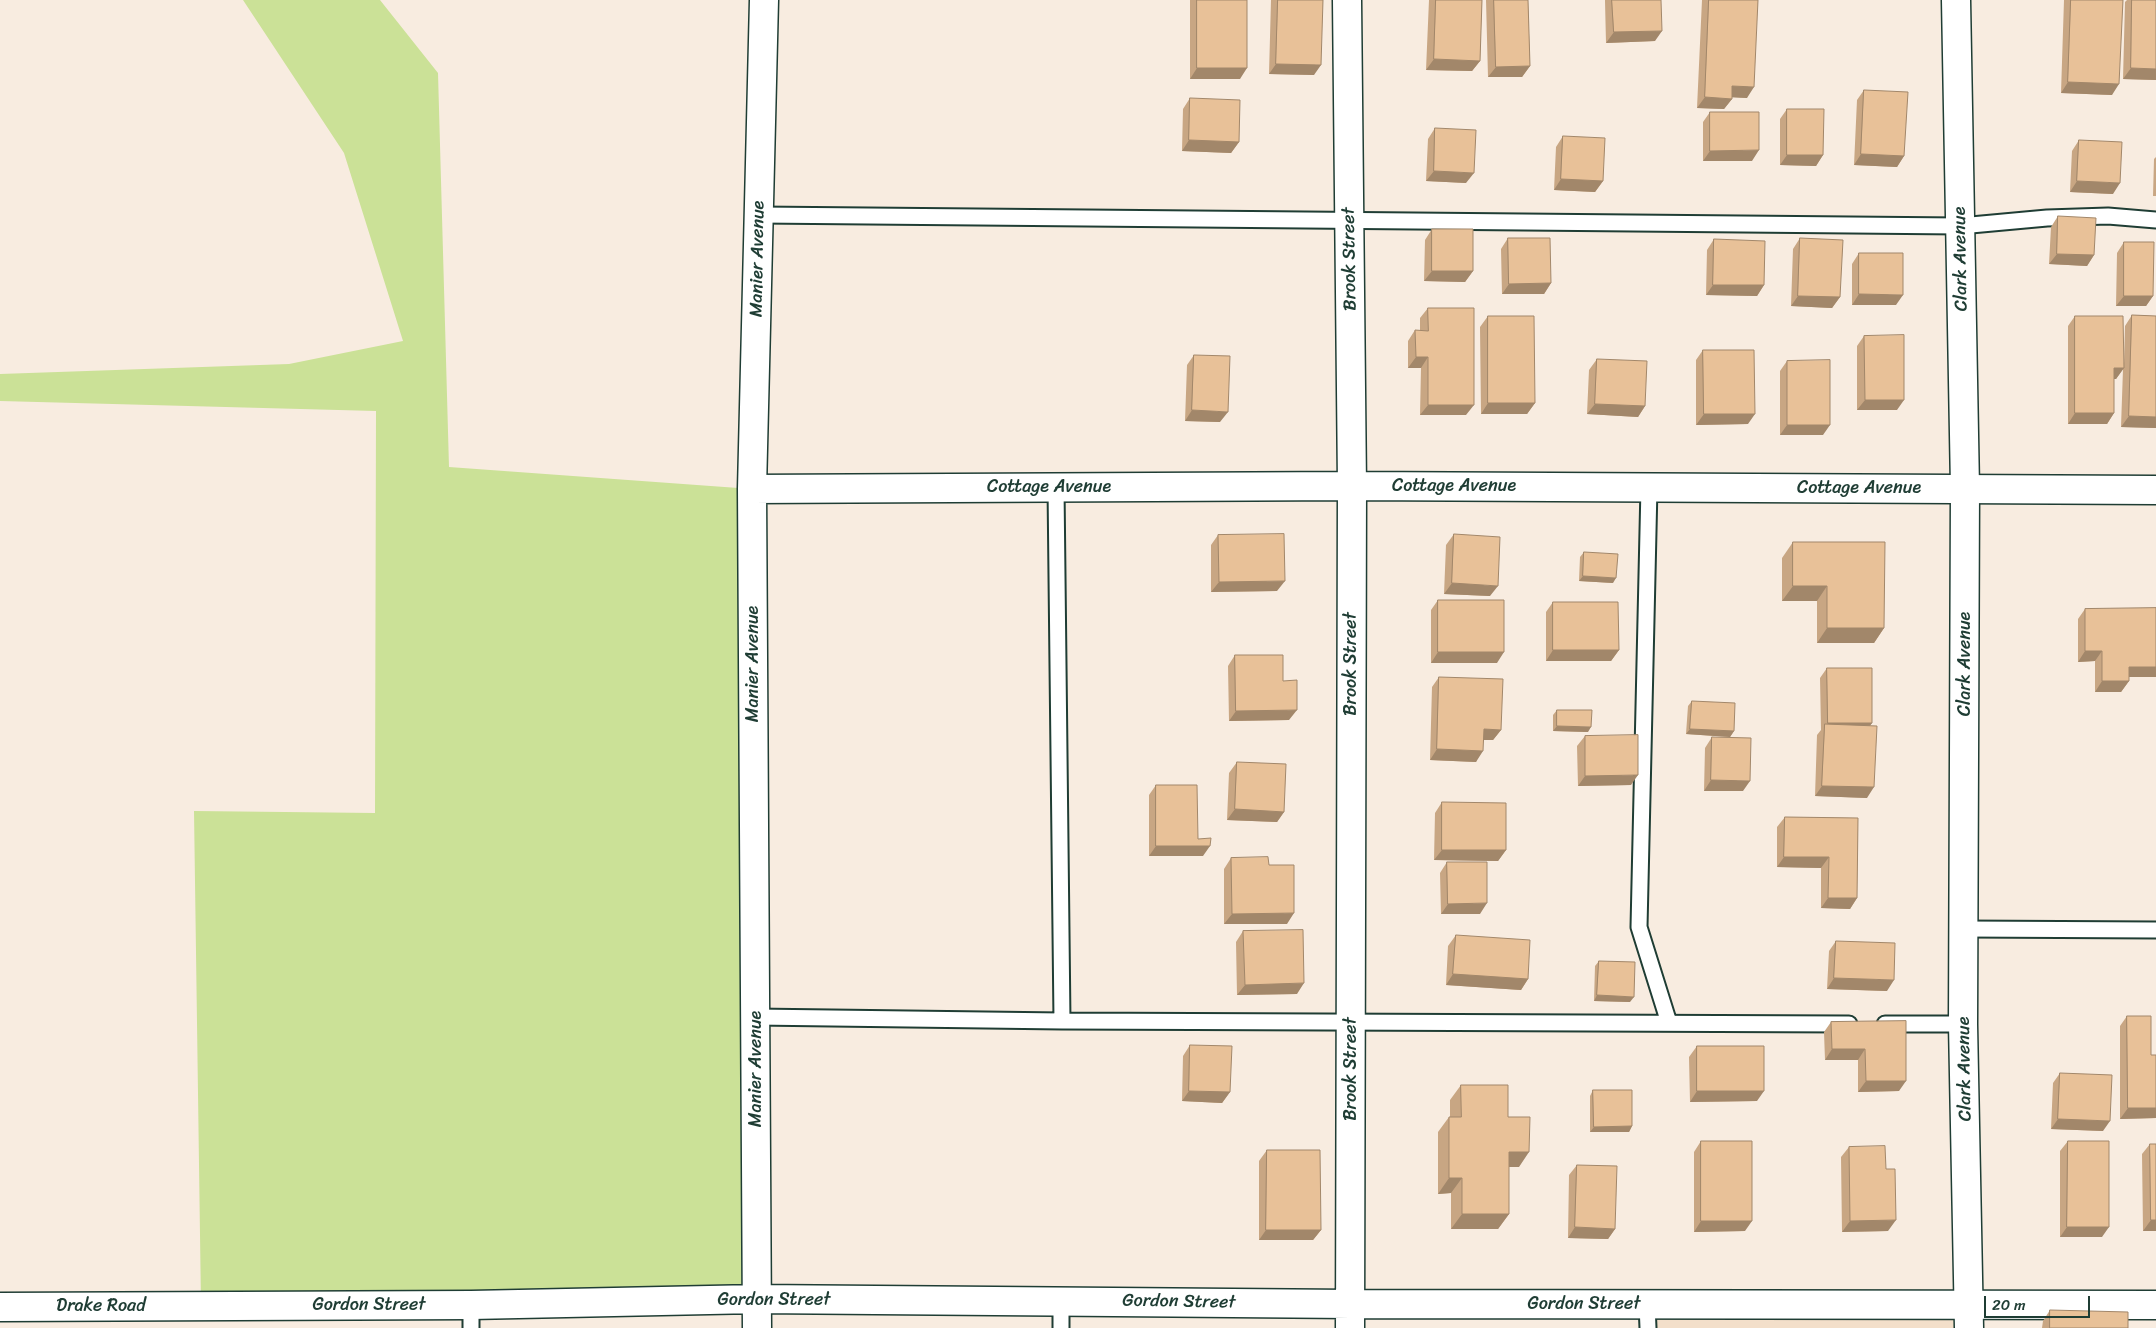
<!DOCTYPE html>
<html>
<head>
<meta charset="utf-8">
<style>
	body { margin:0 }
	#map { position:relative; width:2156px; height:1328px; overflow:hidden; background:#f8ece0; font-family:Sriracha,sans-serif }
	canvas { display:block }
	.scale { position:absolute; left:1984px; top:1296px; width:106px; height:22px; box-sizing:border-box; border:2px solid #1f3d34; border-top:0; padding-left:6px; font-size:15px; line-height:18px; white-space:nowrap; color:#1f3d34; -webkit-text-stroke:4px #fff; paint-order:stroke }
</style>
</head>
<body>
<div id="map">
<canvas width="2156" height="1328"></canvas>
<div class="scale">20 m</div>
</div>
<script>
const ctx = document.querySelector('canvas').getContext('2d');
ctx.lineJoin = 'round';
function fillPath(path, color) {
  ctx.fillStyle = color;
  ctx.fill(path, 'evenodd');
}
function stroke(path, color, width, dash) {
  ctx.strokeStyle = color;
  ctx.lineWidth = width;
  ctx.lineCap = dash ? 'butt' : 'round';
  ctx.setLineDash(dash || []);
  ctx.stroke(path);
}
function write(font, color, halo, rows, align = 'center') {
  ctx.font = font + ' Sriracha,sans-serif';
  ctx.lineWidth = 4;
  ctx.setLineDash([]);
  ctx.textBaseline = 'middle';
  ctx.strokeStyle = halo;
  ctx.fillStyle = color;
  for (const [text, x, y, turn = 0] of rows) {
    ctx.save();
    ctx.translate(x, y);
    ctx.rotate((+turn || 0) * Math.PI / 180);
    ctx.textAlign = isNaN(turn) ? turn : align;
    if (halo) ctx.strokeText(text, 0, 0);
    ctx.fillText(text, 0, 0);
    ctx.restore();
  }
}
fillPath(new Path2D(`
	M1647 1304 1970 1305 1969 1328H1648Z`), '#f3dfca');
fillPath(new Path2D(`
	M243 0H380L438 73 449 467 752 489 757 1299 201 1305 194 811 375 813 376 411 0 401V374L289 364 403 341 344 153Z`), '#cbe197');
const lane = new Path2D(`
	M759 215 1960 226 2047 218 2108 216 2156 220
	M1056 487 1062 1021
	M1649 487 1639 927 1669 1023
	M1964 929 2156 930
	M755 1017 1062 1021 1849 1024
	M1885 1024H1963
	M1647 1304 1648 1328
	M471 1328V1305
	M1061 1328V1301`);
const street = new Path2D(`
	M1347 0 1352 486 1350 1328
	M752 489 1352 486 2156 490
	M0 1307 471 1305 757 1299 1351 1304 2156 1305
	M757 1328 752 489 764 0`);
const secondary = new Path2D(`
	M1956 0 1965 488 1963 1024 1969 1328`);
stroke(lane, '#1f3d34', 19);
stroke(street, '#1f3d34', 31);
stroke(secondary, '#1f3d34', 31);
stroke(lane, '#fff', 15);
stroke(street, '#fff', 28);
stroke(secondary, '#fff', 28);
fillPath(new Path2D(`
	M1190 0H1247L1240 79H1190Z
	M1271 0H1323L1314 75 1269 74Z
	M1429 0H1482L1480 61 1472 71 1426 70Z
	M1486 0H1528L1530 66 1522 77H1488Z
	M1605 0H1661L1655 41 1606 43 1605 1Z
	M1702 0H1758L1747 98 1732 97V99L1724 109 1697 108Z
	M2064 0H2123L2112 95 2061 93Z
	M2127 0H2156V80L2123 79 2125 2Z
	M1864 90 1904 156 1897 167 1854 165 1857 100Z
	M1190 98 1239 142 1231 153 1182 151 1183 109Z
	M1787 109 1823 155 1816 166 1780 165V119Z
	M1710 112 1752 161H1703V122Z
	M1435 128 1466 183 1426 181 1428 139Z
	M1563 136 1603 181 1595 192 1554 190 1556 147Z
	M2079 140 2113 194 2070 192 2072 151Z
	M2156 157V196H2153L2154 159Z
	M2058 216 2094 255 2087 266 2049 264 2051 227Z
	M1432 229 1473 271 1465 282 1424 281 1425 240Z
	M1508 238 1551 283 1544 294H1502L1501 249Z
	M1800 238 1840 297 1832 308 1791 306 1793 249Z
	M1714 239 1764 285 1757 296 1706 295 1707 250Z
	M2124 242 2153 296 2146 306H2116L2117 253Z
	M1859 253 1896 305H1852V264Z
	M1428 308 1466 415H1420L1421 368H1408V341L1415 330 1420 331V318Z
	M2132 315 2156 316V428L2121 427 2123 369 2116 379H2114V413L2107 424H2068V326L2075 316 2124 363 2125 326Z
	M1488 316 1535 403 1527 414H1481L1480 327Z
	M1864 336 1897 410H1857V346Z
	M1703 350 1748 424 1696 425V360Z
	M1194 355 1220 422 1185 421 1187 365Z
	M1597 359 1645 406 1638 417 1587 414 1589 370Z
	M1787 361 1823 435H1780V371Z
	M1454 534 1490 596 1444 594 1446 545Z
	M1218 535 1277 591 1211 592V545Z
	M1793 542 1884 628 1874 643H1817V601H1782V558Z
	M1584 552 1613 583 1579 581 1580 557Z
	M1438 600 1497 663H1431V610Z
	M1553 602 1619 650 1611 661H1546V612Z
	M2156 608V677H2129V681L2121 692H2095V661L2078 662V619L2085 609Z
	M1235 655 1283 681 1289 720 1229 721 1228 666Z
	M1827 668 1872 723 1869 726 1867 798 1815 796 1817 735 1821 730 1820 678Z
	M1439 677 1501 730 1493 740H1484L1476 762 1430 760 1432 687Z
	M1692 701 1734 731 1730 737 1686 734 1688 706Z
	M1557 710 1588 732 1553 731V715Z
	M1585 736 1631 785 1578 786 1577 746Z
	M1712 737 1743 791H1704L1705 748Z
	M1237 762 1284 812 1277 822 1227 820 1229 773Z
	M1156 785 1198 839 1203 856H1149V795Z
	M1442 802 1506 850 1498 861 1434 860 1435 813Z
	M1785 817 1858 818 1857 898 1850 909 1821 908V868L1777 867V827Z
	M1231 858 1269 865 1287 924H1224V869Z
	M1447 862 1480 914H1441L1440 873Z
	M1243 931 1297 994 1237 995 1236 942Z
	M1456 935 1528 979 1521 990 1446 985 1448 946Z
	M1836 941 1887 991 1827 989 1829 951Z
	M1599 961 1630 1002 1594 1001 1595 966Z
	M2127 1016 2151 1055 2156 1118 2120 1119V1026Z
	M1906 1021 1899 1091 1858 1092V1060H1825L1824 1032 1831 1022Z
	M1190 1045 1230 1092 1222 1103 1182 1101 1183 1056Z
	M1697 1046 1757 1101 1690 1102 1689 1057Z
	M2060 1073 2103 1131 2051 1129 2053 1083Z
	M1461 1085 1508 1117 1519 1167H1509V1214L1498 1229H1451V1193L1438 1194V1132L1449 1117H1450V1100Z
	M1593 1090 1632 1126 1629 1132H1590V1096Z
	M1701 1141 1745 1231 1694 1232V1152Z
	M2068 1141 2102 1237H2060V1151Z
	M2150 1144 2156 1231H2143L2142 1154Z
	M1849 1147 1886 1169 1888 1231 1842 1232 1841 1157Z
	M1267 1150 1321 1230 1313 1240H1259V1161Z
	M1577 1165 1615 1229 1608 1239 1568 1238 1569 1175Z
	M2050 1310 2128 1328H2042L2043 1321Z`), '#c8a683');
fillPath(new Path2D(`
	M1662 31 1655 41 1606 43 1614 32Z
	M1434 59 1480 61 1472 71 1426 70Z
	M1276 64 1321 65 1314 75 1269 74Z
	M1530 66 1522 77H1488L1496 67Z
	M1197 68H1247L1240 79H1190Z
	M2131 68 2156 69V80L2123 79Z
	M2068 82 2119 84 2112 95 2061 93Z
	M1732 86 1754 87 1747 98 1725 97Z
	M1705 97 1732 99 1724 109 1697 108Z
	M1189 140 1239 142 1231 153 1182 151Z
	M1759 150 1752 161H1703L1710 151Z
	M1861 154 1904 156 1897 167 1854 165Z
	M1787 155H1823L1816 166 1780 165Z
	M1434 171 1474 173 1466 183 1426 181Z
	M1561 179 1603 181 1595 192 1554 190Z
	M2077 181 2120 183 2113 194 2070 192Z
	M2057 254 2094 255 2087 266 2049 264Z
	M1432 271H1473L1465 282 1424 281Z
	M1551 283 1544 294H1502L1509 284Z
	M1713 285H1764L1757 296 1706 295Z
	M1859 294 1903 295 1896 305H1852Z
	M1798 296 1840 297 1832 308 1791 306Z
	M2124 296H2153L2146 306H2116Z
	M1416 357H1428L1421 368H1408Z
	M2114 368H2124L2116 379H2106Z
	M1865 400H1904L1897 410H1857Z
	M1488 403H1535L1527 414H1481Z
	M1595 404 1645 406 1638 417 1587 414Z
	M1428 405H1474L1466 415H1420Z
	M1192 410 1228 412 1220 422 1185 421Z
	M2075 413H2114L2107 424H2068Z
	M1704 414H1755L1748 424 1696 425Z
	M2129 416 2156 417V428L2121 427Z
	M1787 425H1830L1823 435H1780Z
	M1583 576 1616 578 1613 583 1579 581Z
	M1285 581 1277 591 1211 592 1219 582Z
	M1452 583 1498 586 1490 596 1444 594Z
	M1793 586H1827L1817 601H1782Z
	M1827 628H1884L1874 643H1817Z
	M1553 650H1619L1611 661H1546Z
	M2085 651H2102L2095 661 2078 662Z
	M1438 652H1504L1497 663H1431Z
	M2129 667H2156V677H2122Z
	M2102 681H2129L2121 692H2095Z
	M1297 710 1289 720 1229 721 1236 711Z
	M1828 723H1872L1865 733 1824 728Z
	M1557 726 1591 727 1588 732 1553 731Z
	M1484 729 1501 730 1493 740H1477Z
	M1690 729 1734 731 1730 737 1686 734Z
	M1437 749 1483 751 1476 762 1430 760Z
	M1638 775 1631 785 1578 786 1585 776Z
	M1711 780 1750 781 1743 791H1704Z
	M1822 786 1874 787 1867 798 1815 796Z
	M1235 809 1284 812 1277 822 1227 820Z
	M1156 846H1210L1203 856H1149Z
	M1442 850H1506L1498 861 1434 860Z
	M1784 857H1829L1821 868 1777 867Z
	M1828 898H1857L1850 909 1821 908Z
	M1487 903 1480 914H1441L1448 904Z
	M1294 913 1287 924H1224L1232 914Z
	M1453 974 1528 979 1521 990 1446 985Z
	M1834 978 1894 980 1887 991 1827 989Z
	M1304 983 1297 994 1237 995 1245 985Z
	M1597 995 1634 997 1630 1002 1594 1001Z
	M1832 1049H1865L1858 1060H1825Z
	M1866 1081H1906L1899 1091 1858 1092Z
	M1189 1091 1230 1092 1222 1103 1182 1101Z
	M1697 1091H1764L1757 1101 1690 1102Z
	M2128 1108H2156V1118L2120 1119Z
	M2058 1119 2110 1121 2103 1131 2051 1129Z
	M1632 1126 1629 1132H1590L1594 1127Z
	M1509 1152H1529L1519 1167H1499Z
	M1449 1178H1462L1451 1193 1438 1194Z
	M1462 1214H1509L1498 1229H1451Z
	M1896 1220 1888 1231 1842 1232 1850 1221Z
	M2151 1220H2156V1231H2143Z
	M1701 1221H1752L1745 1231 1694 1232Z
	M1575 1227 1615 1229 1608 1239 1568 1238Z
	M2067 1227H2109L2102 1237H2060Z
	M1266 1230H1321L1313 1240H1259Z`), '#a2876a');
const building = new Path2D(`
	M1197 0H1247V68H1197Z
	M1278 0H1323L1321 65 1276 64Z
	M1436 0H1482L1480 61 1434 59Z
	M1494 0H1528L1530 66 1496 67Z
	M1612 0H1661L1662 31 1614 32Z
	M1709 0H1758L1754 87 1732 86V99L1705 97Z
	M2071 0H2123L2119 84 2068 82Z
	M2132 0H2156V69L2131 68Z
	M1864 90 1908 92 1904 156 1861 154Z
	M1190 98 1240 100 1239 142 1189 140Z
	M1787 109H1824L1823 155H1787Z
	M1710 112H1759V150L1710 151Z
	M1435 128 1476 130 1474 173 1434 171Z
	M1563 136 1605 138 1603 181 1561 179Z
	M2079 140 2122 142 2120 183 2077 181Z
	M2058 216 2096 218 2094 255 2057 254Z
	M1432 229H1473V271H1432Z
	M1508 238H1550L1551 283 1509 284Z
	M1800 238 1843 240 1840 297 1798 296Z
	M1714 239 1765 241 1764 285H1713Z
	M2124 242H2154L2153 296H2124Z
	M1859 253H1903V295L1859 294Z
	M1428 308H1474V405H1428V357H1416L1415 330 1428 331Z
	M2132 315 2156 316V417L2129 416Z
	M1488 316H1534L1535 403H1488Z
	M2075 316H2123L2124 368H2114V413H2075Z
	M1904 335V400H1865L1864 336Z
	M1703 350H1754L1755 414H1704Z
	M1194 355 1230 356 1228 412 1192 410Z
	M1597 359 1647 361 1645 406 1595 404Z
	M1830 360V425H1787V361Z
	M1284 534 1285 581 1219 582 1218 535Z
	M1454 534 1500 537 1498 586 1452 583Z
	M1793 542H1885L1884 628H1827V586H1793Z
	M1584 552 1618 554 1616 578 1583 576Z
	M1438 600H1504V652H1438Z
	M1553 602H1618L1619 650H1553Z
	M2156 608V667H2129V681H2102V651H2085V609Z
	M1235 655H1283V681L1297 680V710L1236 711Z
	M1827 668H1872V723H1828Z
	M1439 677 1503 679 1501 730 1484 729 1483 751 1437 749Z
	M1692 701 1735 703 1734 731 1690 729Z
	M1557 710H1592L1591 727 1557 726Z
	M1825 724 1877 726 1874 787 1822 786Z
	M1638 735V775L1585 776V736Z
	M1712 737 1751 738 1750 781 1711 780Z
	M1237 762 1286 764 1284 812 1235 809Z
	M1156 785H1197L1198 839 1211 838 1210 846H1156Z
	M1442 802 1506 803V850H1442Z
	M1785 817 1858 818 1857 898H1828L1829 857H1784Z
	M1268 857 1269 865H1294V913L1232 914 1231 858Z
	M1447 862H1487V903L1448 904Z
	M1303 930 1304 983 1245 985 1243 931Z
	M1456 935 1530 940 1528 979 1453 974Z
	M1836 941 1895 943 1894 980 1834 978Z
	M1599 961 1635 962 1634 997 1597 995Z
	M2127 1016H2151V1055H2156V1108H2128Z
	M1906 1021V1081H1866L1865 1049H1832L1831 1022Z
	M1190 1045 1232 1046 1230 1092 1189 1091Z
	M1697 1046H1764V1091H1697Z
	M2060 1073 2112 1075 2110 1121 2058 1119Z
	M1461 1085H1508V1117H1530L1529 1152H1509V1214H1462V1178H1449V1117H1461Z
	M1593 1090H1632V1126L1594 1127Z
	M1701 1141H1752V1221H1701Z
	M2068 1141H2109V1227H2067Z
	M2150 1144H2156V1220H2151Z
	M1885 1146 1886 1169H1895L1896 1220 1850 1221 1849 1147Z
	M1267 1150H1320L1321 1230H1266Z
	M1577 1165 1617 1166 1615 1229 1575 1227Z
	M2050 1310 2128 1312V1328H2050Z`);
fillPath(building, '#e8c198');
stroke(building, '#a2876a', 1);
write('18px', '#1f3d34', '#fff', [
	["Manier Avenue",758,259,-89],
	["Brook Street",1350,259,-91],
	["Clark Avenue",1961,259,-91],
	["Cottage Avenue",1454,486],
	["Cottage Avenue",1049,487],
	["Cottage Avenue",1859,488],
	["Manier Avenue",753,664,-90],
	["Brook Street",1351,664,-90],
	["Clark Avenue",1965,664,-90],
	["Manier Avenue",756,1069,-90],
	["Brook Street",1351,1069,-90],
	["Clark Avenue",1965,1069,-91],
	["Gordon Street",774,1300],
	["Gordon Street",1179,1302,1],
	["Gordon Street",1584,1304],
	["Gordon Street",369,1305],
	["Drake Road",101,1306]
]);
</script>
</body>
</html>
